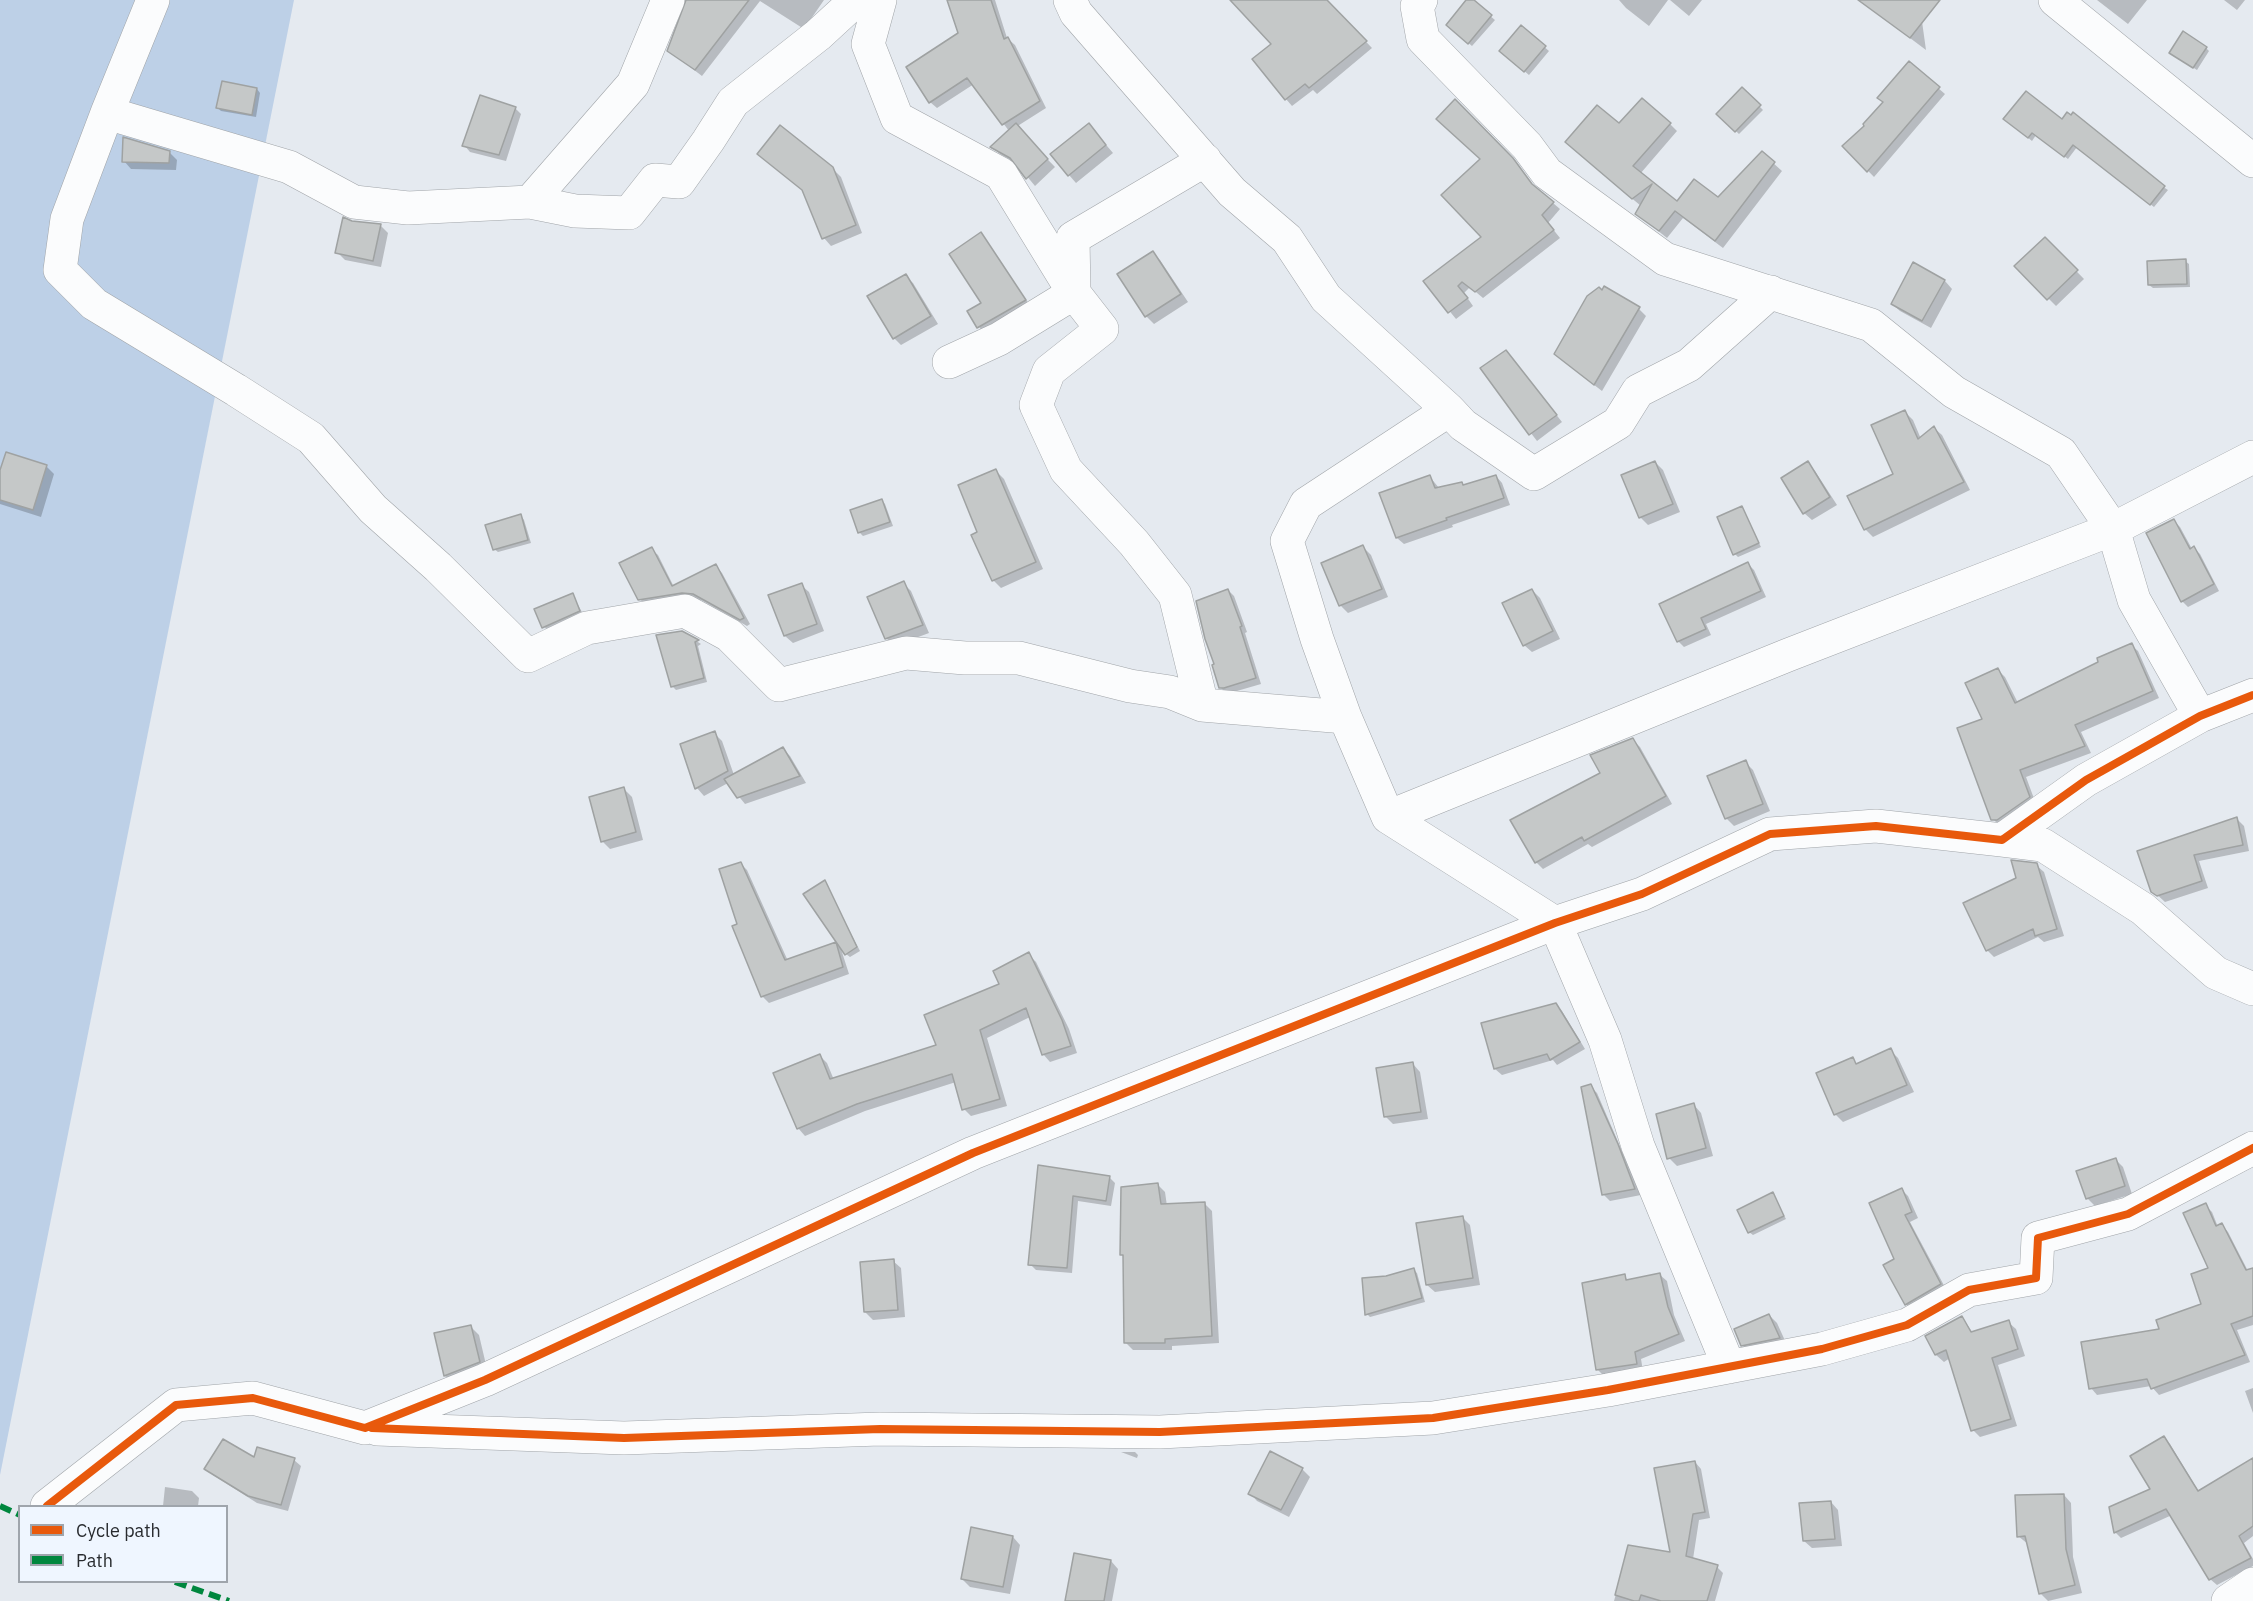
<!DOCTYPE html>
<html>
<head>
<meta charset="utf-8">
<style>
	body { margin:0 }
	#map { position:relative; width:2253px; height:1601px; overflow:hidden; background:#e5eaf0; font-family:"IBM Plex Sans",sans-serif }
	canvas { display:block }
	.legend { position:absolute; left:18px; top:1505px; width:210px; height:78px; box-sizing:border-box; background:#eff6ff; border:2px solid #9fa5ac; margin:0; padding:8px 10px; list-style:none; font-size:18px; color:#282b2f }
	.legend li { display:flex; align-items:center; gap:12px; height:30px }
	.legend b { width:30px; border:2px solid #9fa5ac }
</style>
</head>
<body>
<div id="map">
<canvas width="2253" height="1601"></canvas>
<ul class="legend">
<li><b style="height:8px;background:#e8590c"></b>Cycle path</li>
<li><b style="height:8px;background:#00873e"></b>Path</li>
</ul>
</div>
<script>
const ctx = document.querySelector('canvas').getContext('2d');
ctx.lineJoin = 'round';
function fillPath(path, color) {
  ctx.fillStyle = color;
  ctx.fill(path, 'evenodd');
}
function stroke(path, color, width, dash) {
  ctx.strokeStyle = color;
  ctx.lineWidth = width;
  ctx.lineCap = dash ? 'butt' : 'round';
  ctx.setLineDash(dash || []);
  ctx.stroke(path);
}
fillPath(new Path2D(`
	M0 0H294L0 1475Z`), '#bdd0e7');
fillPath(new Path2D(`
	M700 0H824L804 29 760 1 702 76 669 51Z
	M949 0H995L1007 38 1015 45 1046 108 1016 127 1055 167 1035 186 1016 163 1000 154 992 147 1009 131 974 84 937 108 930 102 960 34Z
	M1232 0H1326L1372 48 1317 94 1313 90 1292 106 1286 99 1273 44Z
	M1468 0H1471L1495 20 1472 46 1451 28Z
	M1619 0H1668L1649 26 1626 8Z
	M1670 0H1702L1689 16Z
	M1876 0H1919L1926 50 1878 14 1871 7Z
	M2097 0H2147L2128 24Z
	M2224 0H2245L2237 10Z
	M1521 27 1549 51 1529 75 1504 54Z
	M2206 48 2209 51 2197 70 2175 56Z
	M1909 63 1945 94 1874 177 1844 146 1866 126 1884 103Z
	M257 89 260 93 256 117 221 111 218 108Z
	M1742 89 1763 110 1739 134 1718 114Z
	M515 108 521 114 506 161 470 152 464 145Z
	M2009 122H2062L2168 190 2154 207 2077 147 2068 159 2036 135 2032 141Z
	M1670 124 1677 131 1640 174 1677 203 1718 199 1762 153 1782 171 1723 248 1683 218 1667 238 1637 214 1641 206 1574 150 1619 125Z
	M1096 133 1113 153 1076 183 1069 175Z
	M169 152 177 160 176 170 131 169 124 161Z
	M832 168 841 177 862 233 831 246 824 238Z
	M1553 203 1560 209 1548 223 1560 238 1483 298 1470 287 1464 293 1473 306 1456 319 1425 281 1483 237Z
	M352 222 380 225 388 233 381 267 345 260 337 252Z
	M981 234 1031 307 984 334 969 312 984 303Z
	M2045 239 2084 279 2056 306 2016 266Z
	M1152 253 1160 260 1188 302 1154 324 1146 316Z
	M2185 261 2189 264 2190 287 2153 288 2149 285Z
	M1914 264 1945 281 1952 289 1931 328 1900 311 1892 304Z
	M905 276 913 283 938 324 901 345 894 338Z
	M1602 292 1639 309 1646 316 1602 391 1563 361Z
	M1506 351 1562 422 1537 441 1482 369Z
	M1905 412 1913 420 1921 439 1934 428 1942 435 1970 490 1873 537 1865 529 1895 474Z
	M1655 462 1663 470 1680 512 1648 525 1640 517Z
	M1807 463 1815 471 1837 505 1812 520 1804 513Z
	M46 466 54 474 41 517 0 504V475Z
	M996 471 1004 479 1043 569 1001 588 993 580 979 533Z
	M1496 476 1502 483 1510 505 1452 525 1453 527 1404 544 1397 538 1381 494 1430 477 1439 488 1461 483 1464 486Z
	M881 500 885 504 893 526 863 536 860 533 852 511Z
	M1741 508 1761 547 1738 557 1735 554Z
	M521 516 524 520 531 543 498 552 494 549Z
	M2174 521 2180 527 2192 549 2194 548 2200 554 2219 591 2188 607 2182 601Z
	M1363 547 1371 555 1388 597 1348 613 1341 606 1323 564Z
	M651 549 658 555 674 587 716 566 722 573 750 624 747 626 701 600 689 599 646 606 640 599Z
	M1748 564 1754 570 1766 597 1706 624 1711 635 1684 647 1678 641Z
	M903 583 911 591 929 633 894 646 886 638Z
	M801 585 809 592 824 631 793 643 785 636Z
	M1228 590 1234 596 1247 632 1245 633 1261 684 1230 693H1226L1220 687 1216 665Z
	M1532 590 1540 598 1560 639 1532 652 1524 645Z
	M572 594 583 614 547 631 536 610Z
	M682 632 701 644 698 646 707 682 676 690 672 686Z
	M2131 645 2138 651 2159 698 2081 732 2091 753 2026 777 2036 804 2000 826 1993 819 1984 720 1998 670 2005 677 2018 703 2100 663Z
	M714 733 722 741 734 775 783 749 790 756 806 783 745 804 728 783 704 796 697 788 682 745Z
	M1633 740 1640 747 1672 804 1592 847 1588 844 1543 869 1536 862 1602 774Z
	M1745 762 1753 770 1770 811 1734 826 1726 818Z
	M624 789 632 797 643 840 610 849 602 841Z
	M2237 819 2244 826 2249 851 2199 861 2208 888 2165 902 2153 891 2139 852Z
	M741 864 747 870 788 961 835 943 841 949 849 974 769 1003 762 996 739 925Z
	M2036 865 2044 872 2064 936 2044 942 2038 937 1994 957 1987 950 2018 879Z
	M825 882 860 951 850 957 846 954Z
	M1028 954 1036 962 1069 1029 1077 1053 1050 1062 1043 1054 1030 1017 987 1038 1007 1106 971 1116 964 1109 956 1082 865 1111 805 1136 798 1128 820 1056 827 1063 834 1080 938 1046 1001 985Z
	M1556 1005 1562 1011 1585 1049 1557 1065 1553 1060 1502 1075 1495 1069 1483 1024Z
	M1890 1050 1898 1058 1914 1092 1843 1122 1835 1114 1852 1059 1858 1065Z
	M1413 1064 1420 1072 1428 1119 1393 1124 1385 1116Z
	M1590 1086 1597 1093 1641 1195 1610 1201 1603 1194Z
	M1694 1105 1701 1113 1713 1156 1677 1166 1669 1158Z
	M2115 1159 2123 1167 2132 1194 2095 1206 2087 1198Z
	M1039 1167 1109 1177 1115 1183 1111 1206 1078 1201 1072 1273 1036 1270 1030 1264Z
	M1157 1184 1165 1192 1167 1206 1205 1204 1212 1211 1219 1343 1172 1346V1350H1133L1125 1342 1124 1257 1121 1254Z
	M1902 1190 1908 1196 1918 1218 1910 1222 1947 1291 1912 1310 1906 1304 1896 1259Z
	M1772 1194 1786 1219 1753 1235 1749 1232Z
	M2205 1205 2212 1212 2218 1227 2222 1225 2228 1232 2248 1271 2253 1269V1325L2237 1330 2250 1362 2159 1395 2151 1386 2097 1395 2091 1388 2161 1330 2202 1305 2210 1269Z
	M1463 1218 1470 1225 1480 1285 1435 1292 1427 1285Z
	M893 1261 901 1268 905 1317 873 1320 865 1312Z
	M1414 1270 1417 1273 1425 1302 1370 1317 1367 1314 1386 1277Z
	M1660 1275 1667 1281 1674 1315 1685 1341 1641 1359 1643 1371 1605 1377 1598 1370 1624 1276 1629 1281Z
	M1769 1315 1777 1323 1787 1345 1750 1353 1742 1345Z
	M1962 1317 1973 1333 2008 1322 2016 1329 2025 1356 1998 1365 2017 1426 1980 1437 1973 1430 1950 1358 1944 1362 1936 1355 1927 1337Z
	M471 1327 479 1335 487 1369 453 1383 445 1376Z
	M2253 1388V1413L2245 1391Z
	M2164 1438 2170 1444 2199 1492 2253 1477V1536L2244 1543 2253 1559V1566L2217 1585 2210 1579 2172 1515 2121 1538 2115 1532 2111 1508 2152 1489Z
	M1121 1452H1135L1138 1455 1137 1458Z
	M255 1459 294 1460 301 1466 288 1511 257 1503 213 1475 206 1469Z
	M1695 1462 1701 1469 1710 1518 1699 1520 1693 1559 1717 1567 1723 1573 1715 1601H1614L1629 1547 1671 1554Z
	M1302 1469 1310 1477 1289 1517 1257 1501 1250 1493Z
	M165 1487 192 1491 199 1498 198 1506H163Z
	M2064 1495 2071 1503 2073 1557 2082 1593 2048 1601 2040 1593 2028 1544 2018 1536Z
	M1831 1502 1838 1510 1842 1546 1812 1548 1804 1541Z
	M1013 1537 1020 1545 1010 1594 970 1587 962 1579Z
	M1111 1561 1118 1569 1112 1601H1068Z`), '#0003');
const building = new Path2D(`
	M686 0H749L695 70 667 51Z
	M947 0H991L1004 39 1008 37 1040 101 1002 125 967 78 929 103 906 67 958 33Z
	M1230 0H1327L1367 41 1309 88 1305 84 1285 100 1252 59 1271 44Z
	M1466 0H1474L1492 15 1468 44 1446 25Z
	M1858 0H1940L1910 38Z
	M1521 25 1546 46 1524 72 1499 51Z
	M2183 31 2207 47 2193 68 2169 53Z
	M1909 61 1940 87 1867 172 1842 146 1864 126 1863 124 1883 102 1877 98Z
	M222 81 257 88 252 115 216 108Z
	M1742 87 1761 105 1735 132 1716 114Z
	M2026 91 2062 119 2067 112 2071 115 2073 112 2165 186 2150 205 2073 145 2064 157 2032 133 2028 138 2003 119Z
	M480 95 516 107 499 155 462 146Z
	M1642 98 1671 123 1633 166 1677 201 1694 179 1718 197 1762 151 1775 162 1715 241 1675 211 1659 231 1635 214 1652 184 1632 199 1565 142 1597 105 1619 123Z
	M1455 99 1513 158 1532 184 1554 202 1542 215 1554 230 1475 292 1462 282 1458 286 1468 298 1448 313 1423 281 1481 237 1441 195 1480 159 1436 119Z
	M1016 123 1048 159 1026 179 1010 158 990 147Z
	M1089 123 1106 145 1068 176 1050 154Z
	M780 125 833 167 856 225 822 239 802 190 757 154Z
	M123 137 170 151 169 163 122 162Z
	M343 217 352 221 381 224 373 261 335 253Z
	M981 232 1026 300 977 328 967 311 981 303 949 254Z
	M2045 237 2078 270 2047 300 2014 266Z
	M1153 251 1181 294 1145 317 1117 274Z
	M2186 259 2187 284 2148 285 2147 261Z
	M1913 262 1945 280 1922 321 1891 304Z
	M906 274 931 316 893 339 867 296Z
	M1604 286 1640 307 1594 385 1554 354 1587 296 1599 287 1602 290Z
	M1506 350 1557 415 1529 435 1480 368Z
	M1905 410 1918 439 1934 426 1964 482 1864 530 1847 496 1893 474 1871 425Z
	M6 452 47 465 33 510 0 500V470Z
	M1655 461 1673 504 1639 518 1621 475Z
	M1808 461 1830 497 1803 514 1781 478Z
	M996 469 1036 562 992 581 971 535 977 532 958 485Z
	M1430 475 1435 488 1462 482 1463 485 1496 475 1504 498 1446 518 1447 520 1396 538 1379 493Z
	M882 499 890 522 858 533 850 510Z
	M1742 506 1759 543 1733 555 1717 517Z
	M521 514 528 540 493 550 485 525Z
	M2174 519 2190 549 2194 546 2214 584 2181 602 2146 533Z
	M1363 545 1382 589 1339 606 1321 563Z
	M652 547 672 586 716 564 744 618 740 620 693 594 682 593 638 600 619 563Z
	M1748 562 1761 591 1701 618 1706 629 1677 642 1659 604Z
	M904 581 923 625 885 639 867 597Z
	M802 583 817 624 784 636 768 595Z
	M1228 589 1242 626 1240 627 1256 678 1224 688H1219L1212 665 1214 664 1205 639 1196 601Z
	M1532 589 1553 631 1523 646 1502 603Z
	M573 593 580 611 542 628 534 609Z
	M682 631 699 640 695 642 704 678 671 687 656 635Z
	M2132 643 2153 691 2075 725 2085 746 2020 770 2030 797 1997 820H1991L1957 728 1982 719 1965 683 1998 668 2015 703 2098 662 2097 658Z
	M715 731 728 771 695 789 680 744Z
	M1633 738 1666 796 1584 841 1582 837 1535 863 1510 820 1600 773 1590 755Z
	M783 747 800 776 737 798 724 779Z
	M1746 760 1763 804 1725 819 1707 776Z
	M624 787 636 832 601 842 589 797Z
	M2237 817 2243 845 2194 855 2202 881 2157 896 2151 892 2137 851Z
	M2011 860 2037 863 2057 929 2035 936 2033 929 1986 951 1963 903 2016 878Z
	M741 862 785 960 836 942 843 967 761 997 732 926 737 924 719 869Z
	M825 880 857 947 845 955 803 894Z
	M1029 952 1062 1020 1071 1046 1042 1055 1026 1008 980 1030 1000 1099 962 1110 952 1074 857 1104 797 1129 773 1073 820 1054 830 1079 936 1045 924 1015 999 984 993 971Z
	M1556 1003 1580 1042 1550 1060 1547 1054 1494 1069 1481 1023Z
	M1891 1048 1907 1085 1834 1115 1816 1073 1853 1057 1856 1064Z
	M1413 1062 1421 1112 1384 1117 1376 1068Z
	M1591 1084 1618 1144 1635 1189 1602 1195 1581 1087Z
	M1694 1103 1706 1148 1667 1159 1656 1114Z
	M2116 1158 2125 1186 2086 1199 2076 1171Z
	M1038 1165 1110 1176 1106 1201 1073 1196 1067 1268 1028 1265Z
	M1158 1183 1161 1204 1205 1202 1212 1336 1165 1339V1343H1124L1123 1255H1120L1121 1187Z
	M1902 1188 1912 1212 1905 1215 1941 1284 1905 1305 1883 1265 1894 1259 1869 1203Z
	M1773 1192 1784 1216 1748 1233 1737 1210Z
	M2206 1203 2216 1226 2222 1223 2246 1270 2253 1268V1316L2231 1324 2245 1355 2151 1389 2147 1379 2089 1389 2081 1342 2159 1329 2156 1320 2201 1304 2191 1274 2208 1268 2183 1213Z
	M1463 1216 1473 1278 1426 1285 1416 1223Z
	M894 1259 898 1310 864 1312 860 1262Z
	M1414 1268 1422 1298 1365 1315 1362 1278 1386 1276Z
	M1660 1273 1668 1307 1679 1334 1635 1352 1637 1364 1596 1370 1582 1283 1625 1274 1626 1280Z
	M1769 1314 1780 1338 1741 1346 1734 1329Z
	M1962 1316 1971 1332 2009 1320 2018 1349 1992 1358 2011 1419 1971 1431 1946 1350 1935 1355 1925 1336Z
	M471 1325 480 1362 444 1376 434 1333Z
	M2164 1436 2198 1491 2253 1458V1526L2239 1536 2251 1558 2209 1580 2166 1509 2114 1533 2109 1507 2150 1489 2130 1456Z
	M223 1439 254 1457 257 1447 295 1458 281 1505 248 1496 204 1469Z
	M1270 1451 1303 1468 1281 1510 1248 1494Z
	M1695 1461 1705 1512 1693 1514 1686 1556 1718 1565 1707 1601H1661L1641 1595 1639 1601H1634L1615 1595 1628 1545 1670 1552 1654 1468Z
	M2064 1494 2066 1549 2075 1585 2039 1594 2025 1536 2017 1537 2015 1495Z
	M1831 1501 1835 1539 1803 1541 1799 1503Z
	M971 1527 1013 1536 1003 1587 961 1579Z
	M1074 1553 1111 1560 1104 1601H1065Z`);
fillPath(building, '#c5c8c8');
stroke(building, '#9fa2a2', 1.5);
const minor = new Path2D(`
	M153 0 107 113 67 219 60 270 94 304 236 390 311 438 373 509 438 567 528 656 587 628 685 611 729 635 779 685 906 653 965 658H1019L1130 686 1170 692 1202 705
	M880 0 868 44 897 118 1001 174 1074 293 1102 329 1049 371 1036 405 1066 470 1134 543 1175 595 1202 705 1345 717
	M1070 0 1076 13 1232 192 1287 239 1326 298 1449 410
	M1421 0 1417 6 1423 39 1527 146 1547 173 1665 259 1871 325 1954 392 2061 453 2113 529 2134 600 2200 716
	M2055 0 2253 161
	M107 113 289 167 354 202 408 208 530 202 575 211 629 213 655 180 679 182 708 141 733 102 818 35 856 0
	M530 202 633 84 668 0
	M949 362 999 339 1074 293 1073 238 1205 160
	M1388 817 1788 655 2113 529 2253 457
	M2002 840 2043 845 2143 909 2216 973 2253 989
	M1729 1367 1638 1146 1605 1040 1555 923 1388 817 1345 717 1317 639 1287 541 1306 504 1449 410 1463 425 1534 474 1618 423 1638 391 1689 365 1771 292
	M377 1429 624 1438 880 1429 1160 1432 1433 1418 1608 1390 1822 1349 1907 1325 1969 1290 2036 1278 2038 1238 2128 1214 2253 1148
	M47 1506 176 1405 253 1398 365 1428 485 1380 973 1153 1555 923 1642 894 1770 834 1876 826 2002 840 2086 780 2200 716 2253 695
	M2228 1601 2253 1584`);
stroke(minor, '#a0a4a8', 34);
stroke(minor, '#fbfcfd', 33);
stroke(new Path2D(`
	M0 1506 20 1515
	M175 1582 229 1601`), '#00873e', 6, [12, 6]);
stroke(new Path2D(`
	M372 1428 624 1438 880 1429 1160 1432 1433 1418 1608 1390 1822 1349 1907 1325 1969 1290 2036 1278 2038 1238 2128 1214 2253 1148
	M47 1506 176 1405 253 1398 365 1428 485 1380 973 1153 1555 923 1642 894 1770 834 1876 826 2002 840 2086 780 2200 716 2253 695`), '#e8590c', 8);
</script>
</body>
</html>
